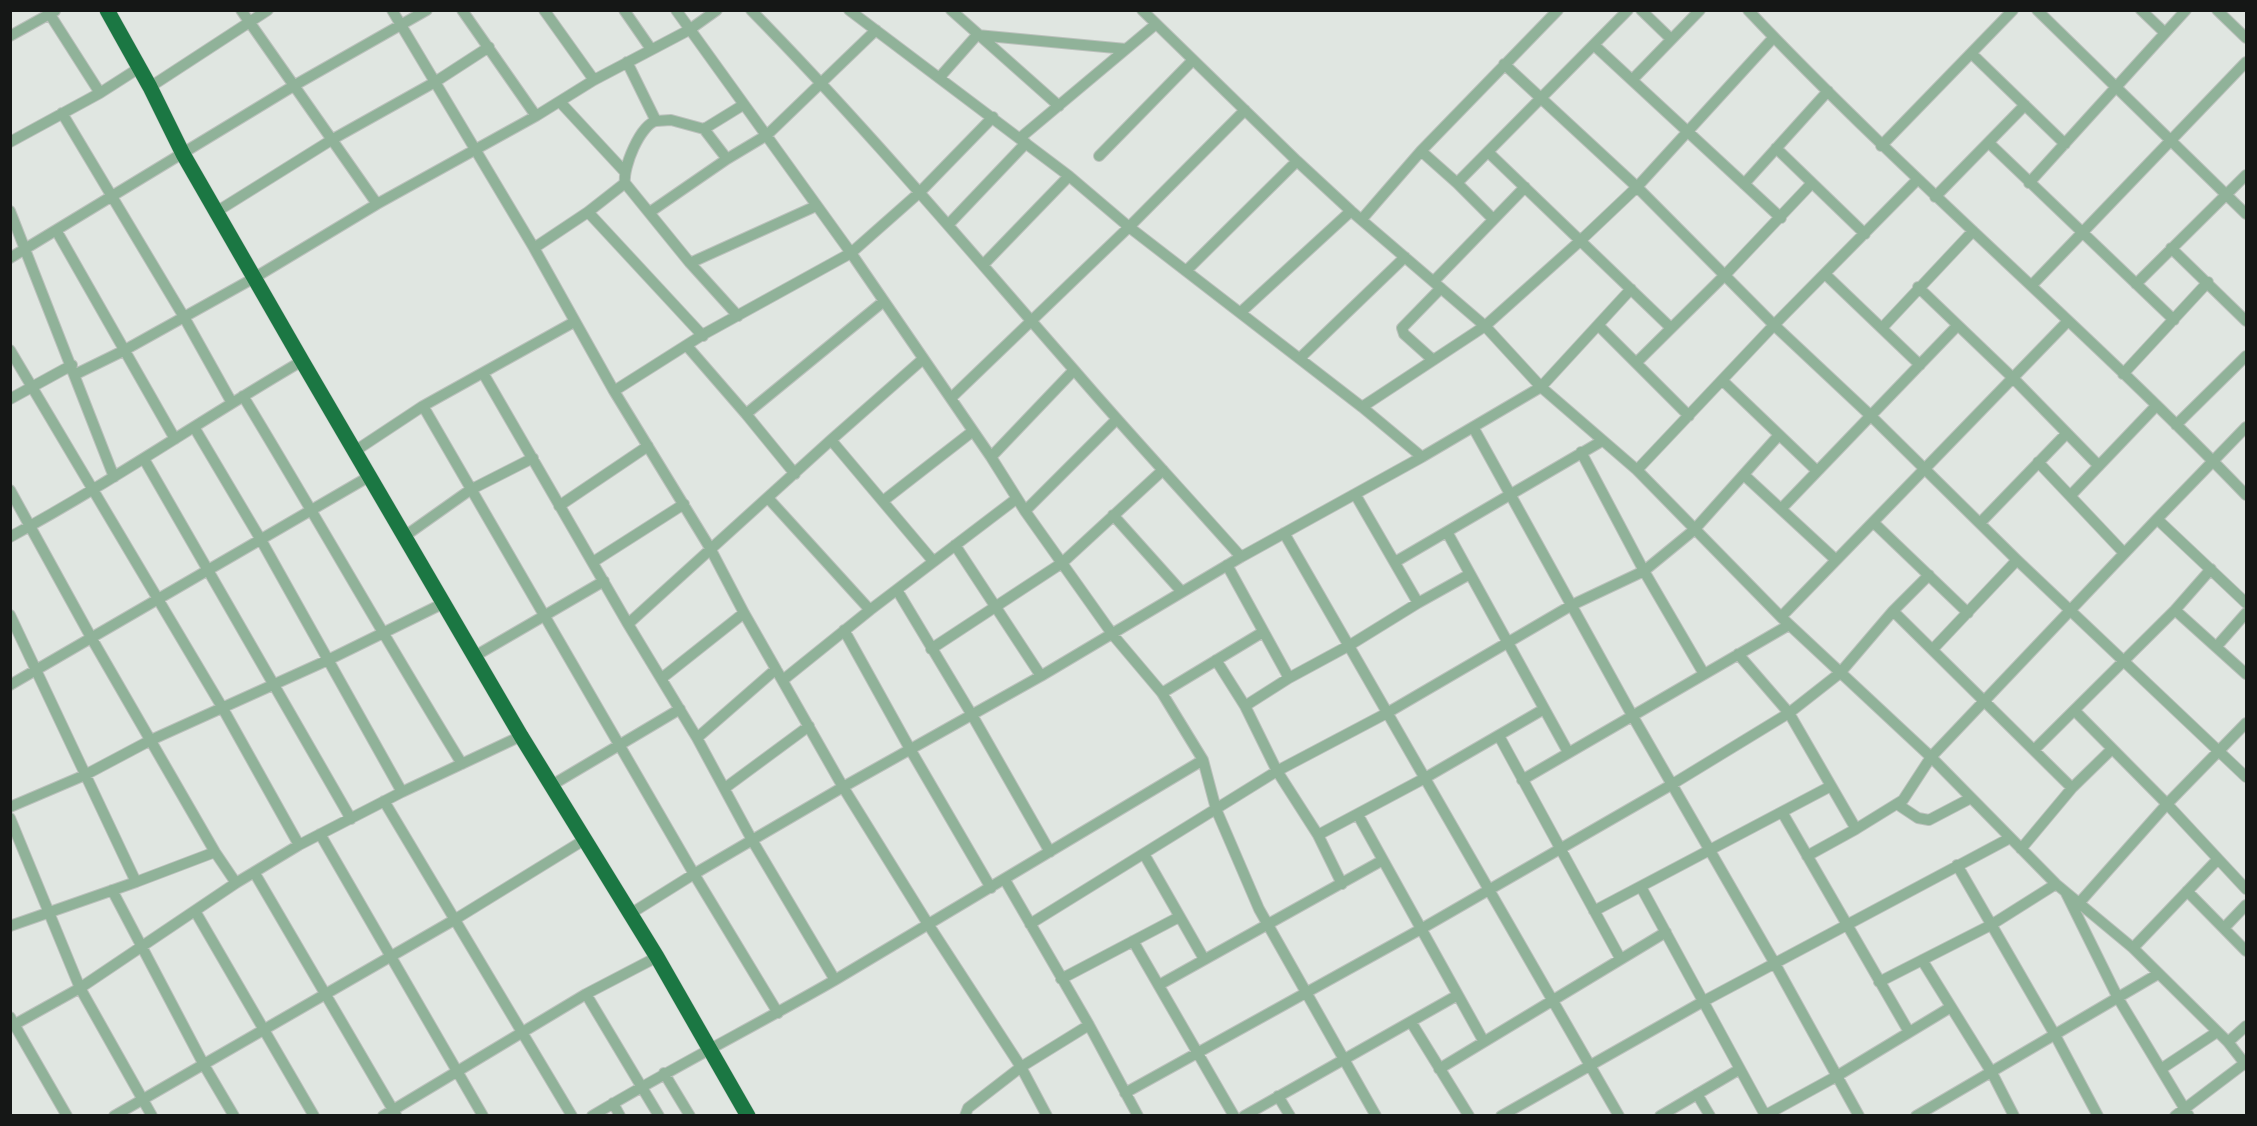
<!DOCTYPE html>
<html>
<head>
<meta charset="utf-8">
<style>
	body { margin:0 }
	#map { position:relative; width:2257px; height:1126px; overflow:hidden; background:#e0e6e1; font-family:"Asap Condensed",sans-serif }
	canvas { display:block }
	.frame { position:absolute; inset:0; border:12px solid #151716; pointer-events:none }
</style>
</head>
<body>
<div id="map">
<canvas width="2257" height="1126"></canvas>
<div class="frame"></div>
</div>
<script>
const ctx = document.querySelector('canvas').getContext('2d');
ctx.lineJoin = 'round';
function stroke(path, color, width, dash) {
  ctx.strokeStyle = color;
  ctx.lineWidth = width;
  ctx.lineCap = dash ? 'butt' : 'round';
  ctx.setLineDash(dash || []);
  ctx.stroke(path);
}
const minor = new Path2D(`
	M47 10 100 93
	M241 10 377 204
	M392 10 534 248 614 391 710 548 744 613 843 787 928 924 1021 1067 1047 1116
	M462 10 536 116
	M544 10 594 80
	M624 10 651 49
	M676 10 851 253 991 457 1025 511 1113 635 1162 693 1203 760 1216 809 1259 909 1376 1116
	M751 10C865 126 968 249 1075 371 1129 434 1186 495 1241 557
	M849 10 1069 176 1129 227 1362 407 1422 457
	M951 10 1059 106
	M1142 10 1297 161 1351 211 1485 326 1541 387 1637 470 1781 617 1931 757 2056 884 2133 948 2228 1042 2246 1065
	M1641 10 1671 39
	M1748 10C1908 179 2085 328 2246 495
	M2037 10 2246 214
	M2141 10 2165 33
	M2217 10 2246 38
	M10 36 55 11
	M1594 45 1781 218
	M1972 54 2065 144
	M627 62 656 121 671 120 704 129 743 105
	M1504 64 1637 187 1774 325 1871 416 2017 560 2246 777
	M939 78 977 35 1126 49
	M1633 79 1700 10
	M150 87 268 10
	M560 102 624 171
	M62 113 184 317 232 403
	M656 121C640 125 623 167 625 183L690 263 738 316
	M704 129 727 159
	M1020 138 1156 24
	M10 142 100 93 139 68
	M1989 143 2174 320
	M1881 146 2013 10
	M1776 148 1865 234
	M1421 151 1457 183 1493 219
	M1488 152 1670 327
	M1099 156 1192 61
	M1457 183 1628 10
	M2029 183 2186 10
	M1744 184 1828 91
	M1935 197 2025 105
	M10 211 114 477
	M216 212 333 139 435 82 489 47
	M588 212 703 336
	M650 212 727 159 767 135 876 30
	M1362 219 1421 151 1558 10
	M948 225 1026 143
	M56 230 175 439
	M534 248 588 212 625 183
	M2171 248 2246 321
	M10 258 295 85 427 10
	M690 263 816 206
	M983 265 1069 176
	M1186 271 1297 161
	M1825 274 1920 365
	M1434 281 1525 187
	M2136 284 2246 175
	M2032 285 2246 62
	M1918 287 2014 379 2099 466
	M1241 312 1351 211
	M1599 326 1689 416
	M1882 328 1973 231
	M687 346 746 414 795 474
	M10 350 222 707 299 845
	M1300 358 1405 257
	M1433 360 1404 334 1402 328 1441 288
	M1637 362 1725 275 1812 183
	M483 373 628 624 697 738 752 840 835 980
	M76 374 123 351 254 278 377 204 536 116 594 80 689 30 717 10
	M2123 374 2208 282
	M1723 381 1817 471
	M614 391 704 334 851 253 920 192 993 117
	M243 396C317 518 387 642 462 764
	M951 398 1129 227 1245 110
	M10 399 72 365
	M423 406 694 874 778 1013
	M1362 407 1485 326 1580 241 1637 187 1774 37
	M746 414 884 301
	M2176 425 2246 356
	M194 427 261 540 402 792
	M1473 427 1632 715 1774 962 1859 1116
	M831 440 933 561
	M355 451 423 406 574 322
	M1581 452 1644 571 1704 674
	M991 457 1074 370
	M144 459 351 819
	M2038 462 2124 553
	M1637 470 1774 325 1917 180
	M1744 475 1836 560
	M10 490 92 639 215 852 236 883
	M1355 494 1418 603
	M2071 495 2156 406
	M768 498 870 610
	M883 501 973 431
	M559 506 648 446
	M1781 509 1957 326
	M1025 511 1117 419
	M1113 515 1182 592
	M2157 519 2246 603
	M1873 522 1968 613
	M1980 523 2067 433
	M1447 532 1568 752
	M1284 533 1619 1116
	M405 536 470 490 533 458
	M10 537C110 483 204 418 302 361
	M955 545 1041 676
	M593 562 684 504
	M1395 562 1602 441
	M1227 565 1289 678
	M897 590 972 715 1050 852
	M2175 610 2246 674
	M1893 611 2072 788
	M10 615 136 882
	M1781 617 2068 321
	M628 624 831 440 923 359
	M844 630 910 749 991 888
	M2217 646 2246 613
	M931 649 1062 563 1163 470
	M1933 649 2017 560
	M1738 654 1789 713 1856 829
	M475 656 604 581
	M1216 660 1245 706 1277 771 1318 835 1342 884
	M662 678 744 613
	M783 680 870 610 1016 499
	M10 685 370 476
	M1162 693 1263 632
	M1245 706 1289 678 1350 645 1418 603 1470 574
	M2075 711 2167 804 2246 889
	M1499 736 1620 958
	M697 738 776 669
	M2034 750 2175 610 2211 569
	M1522 780 1789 625
	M552 785 680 709
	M725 788 809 726
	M384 801 572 1116
	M1897 804 1918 818 1929 820 1971 798
	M10 807 85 775 151 740 328 660 444 603
	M1782 812 1909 1032
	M1358 815 1484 1042
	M10 818 80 988 152 1116
	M320 834 483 1116
	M1318 835 1425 778 1544 709
	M2021 849 2072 788 2112 749
	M1144 854 1204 959
	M1807 856 1856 829 1903 800 1931 757 2157 519 2246 427
	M1957 865 2055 1035 2098 1116
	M254 872 396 1115
	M1005 880 1089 1025 1138 1116
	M1641 887 1765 1115
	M112 890 204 1065 234 1116
	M2187 891 2246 951
	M2066 893 2118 998 2189 1116
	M2080 902 2167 804 2246 723
	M195 911 314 1116
	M1594 911 1831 786
	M630 914 694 874 843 787 1041 676 1241 557 1422 457 1541 387 1631 289
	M1030 924 1277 771 1387 713 1572 605 1644 571 1694 530 1779 435
	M10 926 136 882 215 852
	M2224 928 2246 905
	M1133 941 1234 1116
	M2133 948 2218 859
	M1922 960 1992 1073 2014 1116
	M1061 979 1179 917
	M1879 982 1991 925 2056 884
	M1159 985 1383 860
	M586 994 659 1116
	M10 1017 67 1116
	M1411 1022 1469 1116
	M10 1027 80 988 236 883 299 845 402 792 521 736
	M2228 1042 2246 1026
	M1439 1069 1666 932
	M2161 1069 2217 1032
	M664 1073 690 1116
	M1125 1093 1421 929 1671 785 1789 713 1840 673 1893 611 1929 575
	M1697 1094 1710 1116
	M1278 1096 1290 1116
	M613 1103 620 1116
	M114 1116 454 920 584 840
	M383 1116 586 994 657 957
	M592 1116C672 1068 755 1026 835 980L1203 760
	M965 1116 968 1108 1021 1067 1089 1025
	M1244 1116 1456 996
	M1501 1116 1704 1001 2010 838
	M1660 1116 1740 1069
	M1764 1116 1837 1076 1951 1007
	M1916 1116 2158 974
	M2175 1116 2245 1063`);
const highway = new Path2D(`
	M107 10 150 87 183 154 302 361 521 736 657 957 748 1116`);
stroke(minor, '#bbc1bc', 12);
stroke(highway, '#bbc1bc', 16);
stroke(minor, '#90b299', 10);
stroke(highway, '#1b7743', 15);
</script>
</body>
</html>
